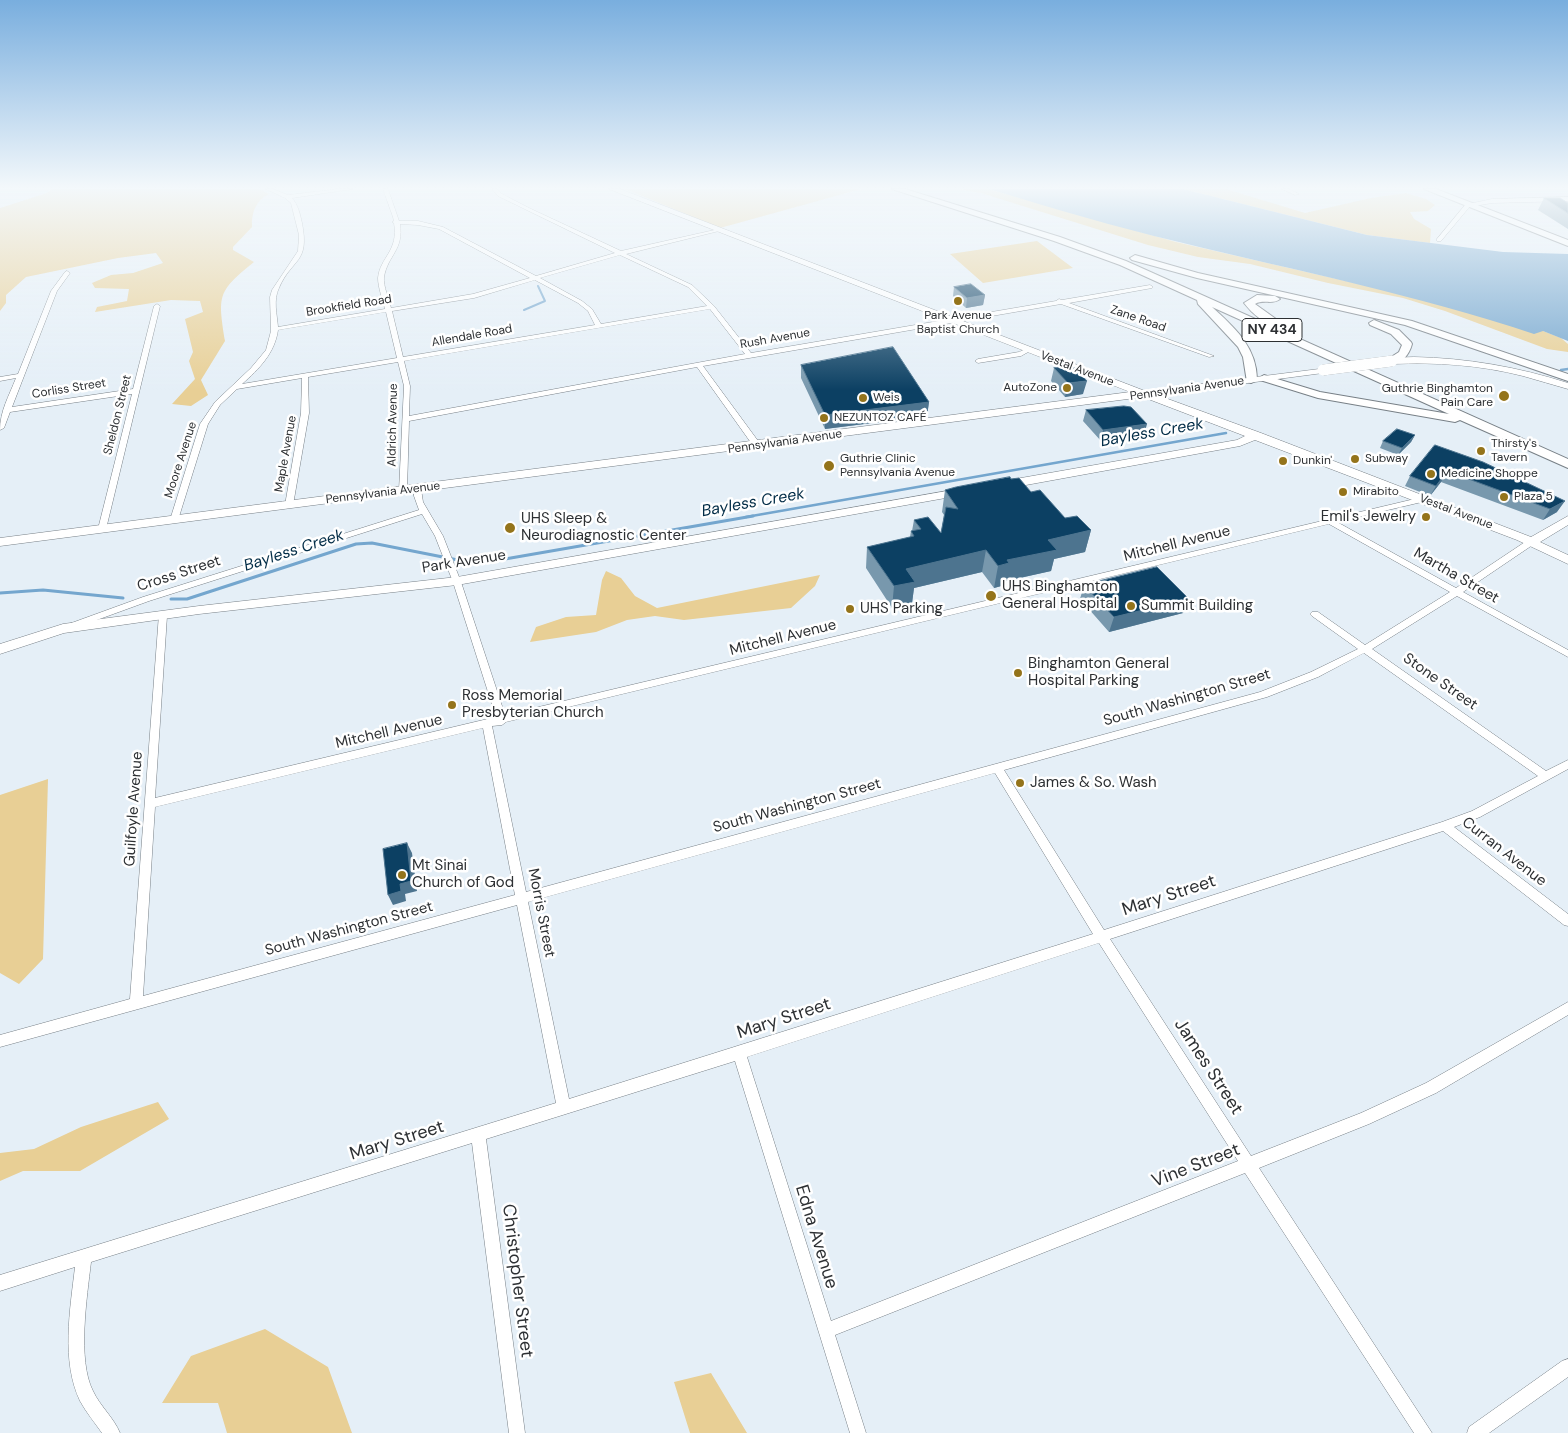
<!DOCTYPE html>
<html>
<head>
<meta charset="utf-8">
<style>
	body { margin:0 }
	canvas { display:block; background:#e5eff7 }
</style>
</head>
<body>
<canvas width="1568" height="1433"></canvas>
<script>
const ctx = document.querySelector('canvas').getContext('2d');
ctx.lineJoin = 'round';
function fillPath(path, color) {
  ctx.fillStyle = color;
  ctx.fill(path, 'evenodd');
}
function stroke(path, color, width, dash) {
  ctx.strokeStyle = color;
  ctx.lineWidth = width;
  ctx.lineCap = dash ? 'butt' : 'round';
  ctx.setLineDash(dash || []);
  ctx.stroke(path);
}
function write(font, color, halo, rows, align = 'center') {
  ctx.font = font + ' "DM Sans",sans-serif';
  ctx.lineWidth = 5;
  ctx.setLineDash([]);
  ctx.textBaseline = 'middle';
  ctx.strokeStyle = halo;
  ctx.fillStyle = color;
  for (const [text, x, y, turn = 0] of rows) {
    ctx.save();
    ctx.translate(x, y);
    ctx.rotate((+turn || 0) * Math.PI / 180);
    ctx.textAlign = isNaN(turn) ? turn : align;
    if (halo) ctx.strokeText(text, 0, 0);
    ctx.fillText(text, 0, 0);
    ctx.restore();
  }
}
fillPath(new Path2D(`
	M52 189H259L269 194C256 200 251 213 252 227L233 247V250L254 262C217 292 218 295 225 341L201 380 208 395 191 406 172 404 195 379 189 361 193 352 185 319 203 312 200 301 171 300 95 312 97 307 127 301 129 289 95 288 92 283 111 275 133 273 163 263 156 253 118 258 26 277 6 295V303L0 311V208L47 193Z
	M625 189H861L720 228Z
	M960 189H989L1176 242 1411 296 1543 331 1561 338 1568 344V352L1547 349 1445 311 1403 298 1328 283 1250 264 1198 257 1148 245 981 193Z
	M1183 189H1226L1305 213 1371 198 1406 193 1426 199 1435 205 1428 211 1410 212 1414 219 1431 229 1430 243 1367 235Z
	M1037 241 1073 268 983 283 950 254Z
	M606 571 621 578 635 596 657 608 820 575 815 586 791 608 684 620 655 616 627 620 596 632 530 642 536 627 566 617 596 615 602 580Z
	M48 779 43 959 19 984 0 973V795Z
	M158 1102 169 1119 80 1171H23L0 1181V1153L34 1149 81 1127Z
	M265 1329 328 1367 352 1433H227L218 1403H162L191 1356Z
	M711 1373 747 1433H690L674 1382Z`), '#e8cf95');
fillPath(new Path2D(`
	M989 189H1183L1367 235 1503 252 1568 254V341L1543 331 1534 334C1417 295 1298 271 1179 242 1115 227 1052 208 989 189Z`), '#74a6ce');
stroke(new Path2D(`
	M524 310 545 301 538 286`), '#74a6ce', 2);
stroke(new Path2D(`
	M1561 370 1568 369
	M746 517 1226 433`), '#74a6ce', 2.5);
stroke(new Path2D(`
	M0 593 43 590 123 598
	M171 599H187L356 544 372 543 463 561 505 559 753 516`), '#74a6ce', 3);
const street = new Path2D(`
	M266 189H273L288 195 338 189H353L292 198C298 205 300 214 302 223 310 264 292 258 279 288 273 300 277 314 278 327L385 309C383 300 378 288 378 278 380 257 399 251 394 223L392 222 394 221 393 217 383 189H388L399 221H418L443 227 536 276 615 253 498 196 492 189H497L502 194 529 208 621 251 719 229V231L626 254 692 285 714 306 751 353 1056 301 1059 299 1062 300 1150 285 1153 287 1152 288 1069 303 1214 356 1209 357 1061 304 703 366 761 445 757 447H754L697 367 409 421 407 491 403 493 399 491 404 386 398 362 308 377 309 413 293 505 289 507 285 505 301 413 302 378 237 389 220 405 208 424 178 520 177 522H171L170 520 200 424 215 402 251 368 266 350 271 331 270 297 272 290 298 251 299 235 291 203 285 198ZM400 224 418 225 439 229 530 278 473 294 391 308C389 299 383 286 384 277 388 255 404 250 400 224ZM620 255 688 287 707 306 601 324 592 309 582 301 540 278ZM535 280 578 303 588 311 595 325 403 357 392 311 474 298ZM710 309 745 354 409 416 410 386 404 361ZM386 312 397 358 242 384C259 369 275 353 278 330Z
	M1282 189H1289L1299 194 1295 195Z
	M1466 204 1471 205 1441 241H1437V239Z
	M67 271 70 273 57 291 12 407 133 389 154 306 157 304 160 306 106 529 102 531 98 529 132 394 10 412 4 428 0 430C0 411 9 396 16 378L0 381V377L18 374 51 291 65 272Z
	M1028 348 1030 349V351L1021 356 978 363 975 361 978 359 1019 352Z
	M414 487H417L421 489 423 502 443 536 461 582 505 715 1423 497 1427 499 1426 501 1337 522 1456 588 1528 540H1534V544L1463 592 1568 650V657L1457 596 1372 649 1546 771 1568 760V769L1480 817 1454 827 1568 914V926L1564 925 1443 831 1110 939 1251 1156 1361 1113 1426 1083 1568 1002V1015L1436 1093 1369 1124 1259 1168 1432 1433H1414L1245 1173 835 1335 866 1433H850L735 1061 486 1139 525 1433H509L472 1143 91 1262C87 1297 77 1360 93 1391 100 1406 114 1418 120 1433H102C95 1423 86 1412 80 1401 61 1361 70 1310 75 1267L0 1291V1275L556 1103 517 905 0 1047V1035L130 999 159 614H165L167 616 155 798 496 717 453 582 435 536 422 514 149 601 72 629H66L64 627 66 625 143 597 419 510 414 496ZM1329 524 1450 592 1365 645 1318 612H1312L1310 614 1312 616 1358 649 1311 672 1260 692 526 892 492 726 502 725 506 722ZM1364 653 1538 776 1472 811 1442 822 1104 930 1004 770 1267 697 1318 677ZM483 728 515 895 143 996 155 807ZM995 773 1093 934 569 1099 528 902ZM1099 943 1238 1161 831 1321 747 1057Z
	M1568 1359V1377L1489 1433H1467L1469 1427 1562 1361Z`);
const secondary = new Path2D(`
	M609 189H620L1145 391 1327 368V372L1323 373 1157 395 1261 433 1531 537 1568 516V525L1540 542 1568 555V564L1517 540 1255 440 1240 446 1004 489 998 485 1004 481 1237 440 1245 436 1143 397 0 546V538L1130 392Z
	M1568 197V201L1492 203 1468 207 1464 205 1492 199Z
	M1414 357C1467 358 1518 367 1568 383V389C1553 385 1538 380 1523 376 1480 365 1436 362 1392 364L1387 361 1392 358Z
	M964 488 970 492 968 494 457 585 199 614 64 633 0 654V644L63 624 199 606 457 577Z`);
const primary = new Path2D(`
	M892 189H905L1060 237 1126 261 1568 459V468L1460 420 1455 422 1318 398 1260 380 1259 378 1264 375 1320 392 1449 414 1212 307C1234 327 1257 347 1257 380L1251 383 1247 382 1243 357 1238 347 1198 304 1197 300 1120 265 1054 241Z
	M1424 189H1436L1568 240V246Z
	M1135 255 1198 273 1412 321 1568 374V381L1405 325 1197 278 1132 260 1130 258Z
	M1257 295 1275 296 1280 299C1273 305 1263 299 1255 304L1276 319V323C1264 325 1251 312 1244 303Z
	M1374 320 1399 330 1411 342 1412 344C1409 355 1401 366 1388 363V359L1399 352 1402 345 1391 334 1370 325 1369 323Z`);
stroke(street, '#788087', 1);
stroke(secondary, '#788087', 1);
stroke(primary, '#788087', 2);
fillPath(street, '#fff');
fillPath(secondary, '#fff');
fillPath(primary, '#fff');
const secondaryBridge = new Path2D(`
	M1323 370 1392 361`);
stroke(secondaryBridge, '#788087', 11, []);
stroke(secondaryBridge, '#fff', 11);
fillPath(new Path2D(`
	M1544 198 1568 203V229L1538 210Z
	M954 287 985 295 983 305 966 308 953 296Z
	M801 365 929 402 927 416 825 429 801 378Z
	M1054 368 1083 394 1065 397 1051 381Z
	M1086 410 1144 435 1101 441 1083 421Z
	M1415 435 1411 442 1398 455 1380 448 1383 441Z
	M1435 445 1557 512 1543 520 1441 482 1430 496 1405 486 1410 476Z
	M1011 479 1031 492 1065 518 1091 530 1085 552 1054 559 1051 571 1006 581 1005 585 994 588 982 572 914 588 912 603 892 608 866 568 867 547 910 537 911 531H912L914 520 941 533 944 515 942 512 945 490Z
	M1084 585 1183 613 1109 632 1080 599Z`), '#7898ad');
fillPath(new Path2D(`
	M985 295 983 305 966 308 967 298Z
	M1087 381 1083 394 1065 397 1068 383Z
	M929 402 927 416 825 429V415Z
	M1147 424 1144 435 1101 441 1103 430Z
	M1415 435 1411 442 1398 455 1402 448Z
	M1447 471 1441 482 1430 496 1436 486Z
	M1565 501 1557 512 1543 520 1550 509Z
	M1091 530 1085 552 1054 559 1051 571 1006 581 1005 585 994 588 998 566 1007 560 1048 540Z
	M986 550 982 572 914 588 912 603 892 608 894 586 906 569Z
	M1189 599 1183 613 1109 632 1114 617Z
	M407 843 412 853 417 891 405 894 406 901 393 905 388 895 400 884Z`), '#4d748f');
const building = new Path2D(`
	M1544 198H1560L1568 203V213Z
	M971 284 985 295 967 298 954 287Z
	M893 347 929 402 825 415 801 365Z
	M1072 365 1087 381 1068 383 1054 368Z
	M1124 406 1131 407 1147 424 1103 430 1086 410Z
	M1397 429 1415 435 1402 448 1383 441Z
	M1435 445 1483 462 1565 501 1550 509 1447 471 1436 486 1410 476Z
	M1010 477 1011 479 1019 478 1031 492 1040 490 1065 518 1077 516 1091 530 1048 540 1057 550 1007 560 1009 563 998 566 986 550 906 569 915 582 894 586 867 547 914 536 911 531 921 529 914 520 928 517 941 533 946 507 958 509 945 490 956 487Z
	M1157 567 1189 599 1114 617 1084 585Z
	M407 843 411 881 400 884 401 891 388 895 383 849Z`);
fillPath(building, '#0c4063');
stroke(building, '#4d748f', 1);
const sky = ctx.createLinearGradient(0, 0, 0, 390);
sky.addColorStop(0, '#79aede');
sky.addColorStop(0.48, '#f3f8fb');
sky.addColorStop(1, '#f3f8fb00');
ctx.fillStyle = sky;
ctx.fillRect(0, 0, 1568, 390);
for (const [x, y, r, color] of [
	[958,301,5,"#94741b"],
	[1067,388,5,"#94741b"],
	[1504,396,6,"#94741b"],
	[863,398,5,"#94741b"],
	[824,418,5,"#94741b"],
	[1481,451,5,"#94741b"],
	[1355,459,5,"#94741b"],
	[1283,461,5,"#94741b"],
	[829,466,6,"#94741b"],
	[1431,474,5,"#94741b"],
	[1343,492,5,"#94741b"],
	[1504,497,5,"#94741b"],
	[1426,517,5,"#94741b"],
	[510,528,6,"#94741b"],
	[991,596,6,"#94741b"],
	[1131,606,5,"#94741b"],
	[850,609,5,"#94741b"],
	[1018,673,5,"#94741b"],
	[452,705,5,"#94741b"],
	[1020,783,5,"#94741b"],
	[402,875,5,"#94741b"]
]) {
  const dot = new Path2D();
  dot.arc(x, y, r, 0, 2 * Math.PI);
  ctx.fillStyle = color;
  ctx.fill(dot);
  stroke(dot, '#fff', 2);
}
write('12px', '#2d3033', '#fff', [
	["Brookfield Road",349,306,-9],
	["Zane Road",1138,319,19],
	["Allendale Road",472,336,-10],
	["Rush Avenue",775,339,-10],
	["Vestal Avenue",1077,369,21],
	["Corliss Street",69,389,-9],
	["Pennsylvania Avenue",1187,389,-8],
	["Sheldon Street",118,415,-76],
	["Aldrich Avenue",393,425,-89],
	["Pennsylvania Avenue",785,442,-8],
	["Maple Avenue",286,454,-80],
	["Moore Avenue",181,460,-72],
	["Pennsylvania Avenue",383,493,-7],
	["Vestal Avenue",1456,512,21]
]);
write('12px', '#2d3033', '#fff', [
	["Park Avenue",958,316,"center"],
	["Baptist Church",958,330,"center"],
	["AutoZone",1057,388,"right"],
	["Guthrie Binghamton",1493,389,"right"],
	["Pain Care",1493,403,"right"],
	["Weis",873,398],
	["NEZUNTOZ CAFÉ",834,418],
	["Thirsty's",1491,444],
	["Tavern",1491,458],
	["Guthrie Clinic",840,459],
	["Pennsylvania Avenue",840,473],
	["Subway",1365,459],
	["Dunkin'",1293,461],
	["Medicine Shoppe",1441,474],
	["Mirabito",1353,492],
	["Plaza 5",1514,497]
], 'left');
for (const [x, y, w] of [
	[1272,330,60]
]) {
  const box = new Path2D();
  box.roundRect(x - w / 2, y - 11.5, w, 23, 4);
  ctx.fillStyle = '#fff';
  ctx.fill(box);
  stroke(box, '#2d3033', 1);
}
write('bold 14px', '#2d3033', null, [
	["NY 434",1272,330]
]);
write('15px', '#2d3033', '#fff', [
	["Emil's Jewelry",1416,517,"right"],
	["UHS Sleep &",521,519],
	["Neurodiagnostic Center",521,536],
	["UHS Binghamton",1002,587],
	["General Hospital",1002,604],
	["Summit Building",1141,606],
	["UHS Parking",860,609],
	["Binghamton General",1028,664],
	["Hospital Parking",1028,681],
	["Ross Memorial",462,696],
	["Presbyterian Church",462,713],
	["James & So. Wash",1030,783],
	["Mt Sinai",412,866],
	["Church of God",412,883]
], 'left');
write('15px', '#2d3033', '#fff', [
	["Mitchell Avenue",1177,544,-14],
	["Park Avenue",464,562,-9],
	["Cross Street",179,574,-18],
	["Martha Street",1456,576,30],
	["Mitchell Avenue",783,638,-14],
	["Stone Street",1440,682,35],
	["South Washington Street",1187,698,-16],
	["Mitchell Avenue",389,732,-13],
	["South Washington Street",797,806,-15],
	["Guilfoyle Avenue",134,809,-86],
	["Curran Avenue",1504,852,38],
	["Morris Street",541,913,79],
	["South Washington Street",349,929,-15]
]);
write('italic 16px', '#032d47', '#fff', [
	["Bayless Creek",1152,433,-10],
	["Bayless Creek",753,503,-10],
	["Bayless Creek",294,551,-18]
]);
write('18px', '#2d3033', '#fff', [
	["Mary Street",1169,896,-18],
	["Mary Street",784,1019,-18],
	["James Street",1208,1067,57],
	["Mary Street",397,1141,-17],
	["Vine Street",1196,1166,-21],
	["Edna Avenue",816,1237,73],
	["Christopher Street",517,1281,83]
]);
</script>
</body>
</html>
